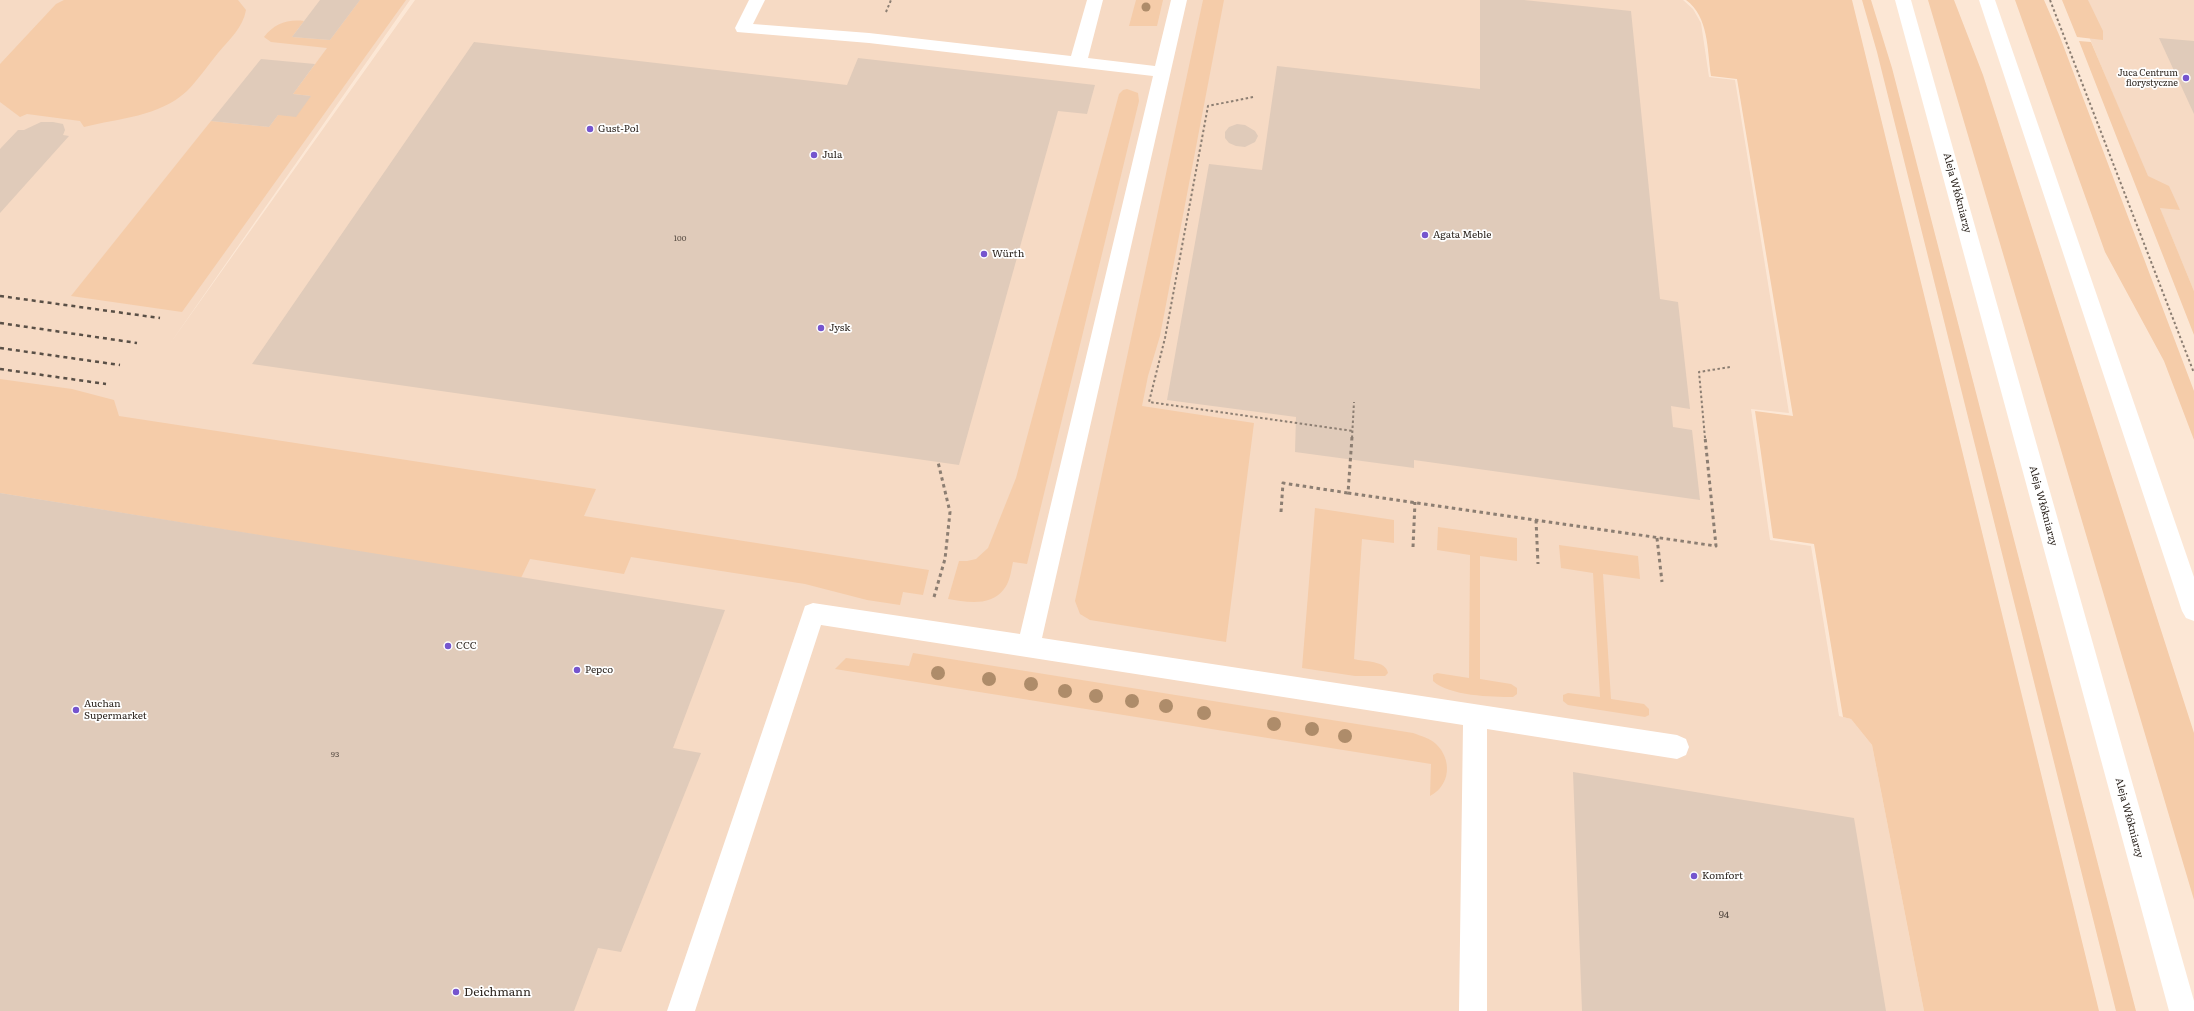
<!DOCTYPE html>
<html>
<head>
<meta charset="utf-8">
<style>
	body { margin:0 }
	canvas { display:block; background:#fce7d5 }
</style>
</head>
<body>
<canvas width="2194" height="1011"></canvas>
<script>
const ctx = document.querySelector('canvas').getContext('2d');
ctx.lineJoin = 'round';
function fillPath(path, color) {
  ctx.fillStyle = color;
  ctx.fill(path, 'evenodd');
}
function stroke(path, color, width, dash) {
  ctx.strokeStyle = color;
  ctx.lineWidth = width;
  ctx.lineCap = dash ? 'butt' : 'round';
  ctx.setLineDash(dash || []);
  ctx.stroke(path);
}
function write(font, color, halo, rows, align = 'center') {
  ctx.font = font + ' Literata,serif';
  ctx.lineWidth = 3.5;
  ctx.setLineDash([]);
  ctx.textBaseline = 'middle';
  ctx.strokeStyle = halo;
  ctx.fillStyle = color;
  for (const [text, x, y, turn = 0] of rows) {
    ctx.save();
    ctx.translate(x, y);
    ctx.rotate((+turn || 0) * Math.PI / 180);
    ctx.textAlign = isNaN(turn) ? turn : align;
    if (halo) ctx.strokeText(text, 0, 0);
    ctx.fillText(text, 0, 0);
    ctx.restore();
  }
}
fillPath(new Path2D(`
	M0 0H410L169 345 415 0H1683L1693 9 1701 23 1709 77 1735 80 1789 413 1751 409 1770 540 1811 546 1839 716 1851 719 1872 745 1924 1011H0Z
	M2075 0H2194V291L2090 39Z`), '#f6dac4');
fillPath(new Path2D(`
	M64 0H238L246 10C243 27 230 39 218 53 208 65 198 80 187 91 159 117 119 118 84 127L80 121 27 114 20 117 0 102V64L56 4Z
	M360 0H406L182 312 71 296 211 121 269 127 278 115 311 96 293 94 327 48 271 42 264 37C274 24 287 19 304 21L292 37 330 40Z
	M1136 0H1163L1157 26H1129Z
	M1203 0H1224L1160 336 1148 376 1142 406 1254 423 1226 642 1090 620 1080 614 1075 601Z
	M1686 0H1852L2099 1011H1924L1872 745 1851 719 1843 717 1814 544 1773 538 1755 411 1793 416 1737 79 1711 76C1707 49 1709 17 1686 0Z
	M1862 0H1871L1892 68 2136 1011H2116L1877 52Z
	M1928 0H1954L1983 75 2194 733V900Z
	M2015 0H2044L2060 37 2194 391V440L2164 361 2105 252Z
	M2062 0H2088L2103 31V40L2077 37Z
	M2079 41 2091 42 2148 176 2169 186 2180 210 2160 208 2194 291V335Z
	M1127 89 1138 93 1139 101 1027 564 1013 562C1011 571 1010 582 1004 589 991 607 966 602 948 599L959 561H967L976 559 988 548 1016 478 1119 94 1123 90Z
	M0 379 72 389 114 400 119 416 596 489 584 516 929 570 923 595 903 592 900 605 867 600 805 584 631 557 624 574 530 559 521 578 0 493Z
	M1315 508 1394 520V543L1362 539 1354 659C1364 662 1386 660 1388 673L1385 676H1355L1302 668Z
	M1438 527 1517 538V561L1480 556V679L1511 684 1517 688V694L1513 697C1492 697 1449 696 1433 681V675L1437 673 1469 678 1470 555 1437 550Z
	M1559 545 1638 556 1640 579 1603 574 1611 699 1644 704 1649 709V715L1645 717 1568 705 1563 701V695L1568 693 1600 697 1593 573 1561 568Z
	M913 653 1413 733C1421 736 1430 738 1436 744 1452 759 1451 785 1430 796L1431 764 835 669 846 658 909 666Z`), '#f5cca9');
fillPath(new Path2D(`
	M320 0H360L330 40 292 37Z
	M1480 0H1524L1631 11 1660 299 1678 302 1690 409 1671 406 1673 427 1692 430 1700 500 1414 460V468L1295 452 1296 417 1167 400 1209 164 1262 170 1277 66 1480 89Z
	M2159 38 2194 41V114Z
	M474 42 847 85 858 58 1095 85 1087 114 1058 111 959 465 252 364Z
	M261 59 315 64 293 94 311 96 296 117 278 115 269 127 211 121Z
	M41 122H53L63 124 65 130 63 135 69 136 0 213V149L18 130H24Z
	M1237 124 1245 125 1255 131 1258 136 1255 142 1245 147 1236 146 1229 143 1225 138V132L1229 127Z
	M0 493 725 610 673 748 701 753 621 952 598 948 574 1011H0Z
	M1573 772 1854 818 1886 1011H1582Z`), '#e0cbba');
stroke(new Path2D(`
	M2050 0 2194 373
	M886 12 891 0
	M1253 97 1208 106 1165 338 1149 402 1353 431
	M1352 438 1354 402
	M1705 438 1699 372 1730 367`), '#8c7e72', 2, [2.5, 2.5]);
stroke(new Path2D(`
	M1352 437 1348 493 1716 546 1705 437
	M1281 512 1283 483 1348 493
	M1536 520 1538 564
	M1657 538 1662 582
	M1413 547 1415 502
	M934 597 945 559 950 512 938 462`), '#8c7e72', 3, [3.5, 3.5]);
fillPath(new Path2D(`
	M749 0H765L753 24 869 33 1071 56 1087 0H1103L1088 58 1155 66 1171 0H1187L1042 638 1677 735 1686 739 1689 747 1686 755 1677 759 1487 729V1011H1459L1463 725 821 625 695 1011H667L805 606 813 603 1020 634 1153 76 869 43 737 32 735 28Z`), '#fff');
fillPath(new Path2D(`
	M1895 0H1911L2194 1001V1011H2169Z
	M1979 0H1995L2194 577V621L2186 618 2182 611Z`), '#fff');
stroke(new Path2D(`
	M0 296 160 318
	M0 323 137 343
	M0 348 120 365
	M0 369 106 384`), '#594f46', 2.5, [4, 4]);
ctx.fillStyle = '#ae8c6a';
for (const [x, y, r] of [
	[1146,7,4.5],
	[938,673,7],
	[989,679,7],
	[1031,684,7],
	[1065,691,7],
	[1096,696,7],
	[1132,701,7],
	[1166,706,7],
	[1204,713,7],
	[1274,724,7],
	[1312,729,7],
	[1345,736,7]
]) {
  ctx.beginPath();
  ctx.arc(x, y, r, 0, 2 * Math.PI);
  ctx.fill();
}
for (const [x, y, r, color] of [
	[2186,78,4,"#7555ce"],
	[590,129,4,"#7555ce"],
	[814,155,4,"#7555ce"],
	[1425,235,4,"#7555ce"],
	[984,254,4,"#7555ce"],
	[821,328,4,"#7555ce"],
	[448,646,4,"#7555ce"],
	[577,670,4,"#7555ce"],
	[76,710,4,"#7555ce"],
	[1694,876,4,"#7555ce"],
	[456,992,4,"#7555ce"]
]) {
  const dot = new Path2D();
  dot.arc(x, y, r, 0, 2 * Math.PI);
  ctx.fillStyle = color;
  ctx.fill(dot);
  stroke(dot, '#fff', 1.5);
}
write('8px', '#584d44', null, [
	["100",680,239],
	["93",335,755]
]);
write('9px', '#2b231d', '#fff', [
	["Juca Centrum",2178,73],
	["florystyczne",2178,83]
], 'right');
write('10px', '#2b231d', '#fff', [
	["Gust-Pol",598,129],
	["Jula",822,155],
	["Agata Meble",1433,235],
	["Würth",992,254],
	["Jysk",829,328],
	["CCC",456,646],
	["Pepco",585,670],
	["Auchan",84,704],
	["Supermarket",84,716],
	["Komfort",1702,876]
], 'left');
write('10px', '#2b231d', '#fff', [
	["Aleja Włókniarzy",1957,193,75],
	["Aleja Włókniarzy",2043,506,75],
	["Aleja Włókniarzy",2129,818,75]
]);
write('10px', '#584d44', null, [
	["94",1724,915]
]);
write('12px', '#2b231d', '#fff', [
	["Deichmann",464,992]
], 'left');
</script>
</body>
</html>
